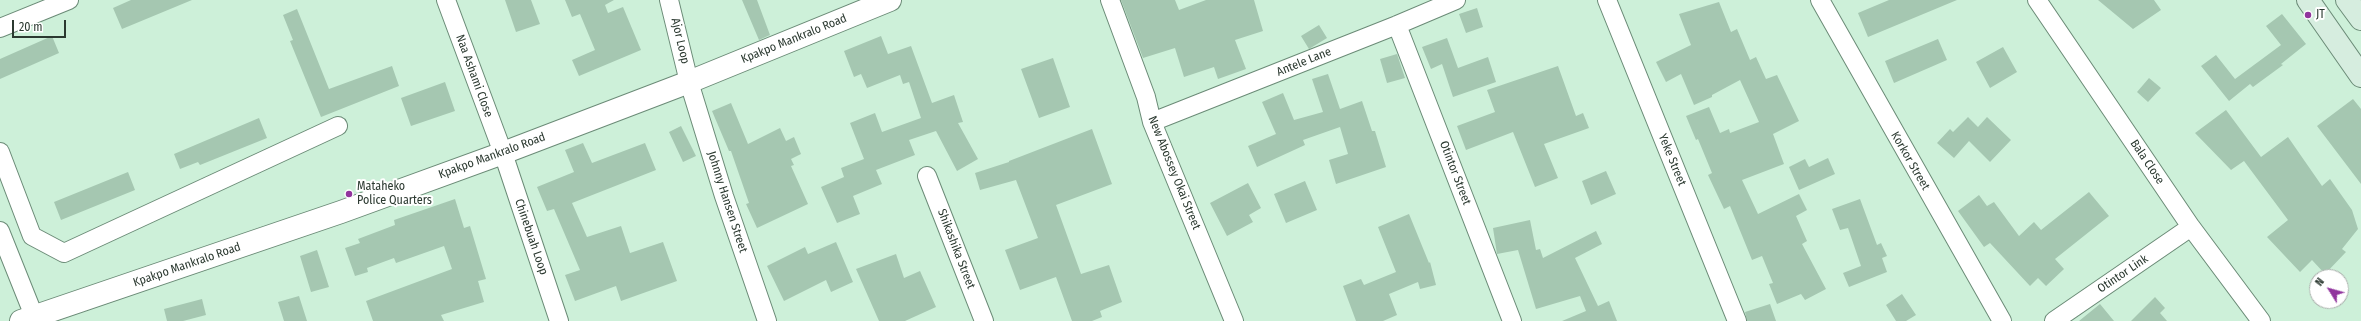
<!DOCTYPE html>
<html>
<head>
<meta charset="utf-8">
<style>
	body { margin:0 }
	#map { position:relative; width:2361px; height:321px; overflow:hidden; background:#cdf0d9; font-family:"Fira Sans Condensed",sans-serif }
	canvas { display:block }
	.north { position:absolute; left:2309px; top:269px; width:40px; height:40px; box-sizing:border-box; background:#fff; border:1px solid #aab0ac; border-radius:50%; rotate:307deg; font-size:11px; font-weight:700; line-height:16px; text-align:center; color:#2b3930 }
	.north::after { content:''; display:block; margin:auto; width:14px; height:18px; background:#91349d; clip-path:polygon(50% 0,100% 100%,50% 72%,0 100%) }
	.scale { position:absolute; left:12px; top:20px; width:54px; height:18px; box-sizing:border-box; border:2px solid #2b3930; border-top:0; padding-left:5px; font-size:12px; line-height:14px; white-space:nowrap; color:#2b3930; -webkit-text-stroke:3px #fff; paint-order:stroke }
</style>
</head>
<body>
<div id="map">
<canvas width="2361" height="321"></canvas>
<div class="north">N</div>
<div class="scale">20 m</div>
</div>
<script>
const ctx = document.querySelector('canvas').getContext('2d');
ctx.lineJoin = 'round';
function fillPath(path, color) {
  ctx.fillStyle = color;
  ctx.fill(path, 'evenodd');
}
function stroke(path, color, width, dash) {
  ctx.strokeStyle = color;
  ctx.lineWidth = width;
  ctx.lineCap = dash ? 'butt' : 'round';
  ctx.setLineDash(dash || []);
  ctx.stroke(path);
}
function write(font, color, halo, rows, align = 'center') {
  ctx.font = font + ' "Fira Sans Condensed",sans-serif';
  ctx.lineWidth = 4;
  ctx.setLineDash([]);
  ctx.textBaseline = 'middle';
  ctx.strokeStyle = halo;
  ctx.fillStyle = color;
  for (const [text, x, y, turn = 0] of rows) {
    ctx.save();
    ctx.translate(x, y);
    ctx.rotate((+turn || 0) * Math.PI / 180);
    ctx.textAlign = isNaN(turn) ? turn : align;
    if (halo) ctx.strokeText(text, 0, 0);
    ctx.fillText(text, 0, 0);
    ctx.restore();
  }
}
fillPath(new Path2D(`
	M131 0H192L122 29 113 8Z
	M505 0H531L540 24 516 32Z
	M565 0H614L605 5 608 13 623 7 641 50 579 76 572 60 595 50 580 14 572 17Z
	M742 0H757L770 35 759 40Z
	M1121 0H1175L1179 10 1206 0H1254L1263 31 1235 40 1246 69 1218 79 1214 67 1184 77 1175 48 1143 58Z
	M1889 0H1957L1868 37 1858 13Z
	M2098 0H2154L2161 10 2133 29Z
	M1719 2 1731 32 1737 29 1750 60 1756 57 1766 79 1777 75 1799 121 1773 134 1784 164 1742 180 1758 214 1799 194 1807 210 1796 216 1807 241 1802 244 1826 289 1805 300 1801 294 1777 304 1769 284 1773 283 1762 256 1752 260 1730 206 1724 209 1708 175 1712 173 1698 139 1696 140 1686 116 1709 107 1720 133 1729 129 1730 133 1759 122 1740 80 1712 95V97L1694 105 1681 74 1666 82 1656 62 1691 45 1679 14Z
	M1477 8 1483 27 1466 33 1459 14Z
	M297 9 329 89 392 66 399 86 321 117 290 41 293 40 283 15Z
	M2282 14 2306 44 2281 64 2283 65 2253 87 2250 84 2229 101 2201 66 2216 55 2235 79 2281 45 2266 26Z
	M1319 25 1327 38 1309 49 1301 36Z
	M52 36 59 53 0 79V59Z
	M881 36 888 54 911 46 932 103 954 95 963 122 958 123 978 159 957 171 936 131 909 140 915 155 876 170 882 184 853 196 860 214 837 223 821 187 844 177 841 168 864 159 850 123 875 113 882 132 921 118 909 82 903 84 900 75 867 88 861 74 854 77 844 51Z
	M1447 38 1458 68 1488 57 1496 82 1453 97 1442 64 1431 69 1422 47Z
	M1938 39 1947 60 1894 83 1885 61Z
	M2003 47 2017 72 1990 88 1976 62Z
	M1397 54 1405 78 1387 83 1380 59Z
	M1053 58 1070 107 1039 118 1021 69Z
	M1558 66 1576 116 1583 113 1589 128 1544 144 1558 178 1535 187 1513 132 1466 150 1457 126 1495 112 1487 90Z
	M1328 74 1340 109 1362 101 1372 131H1375L1386 167 1336 184 1329 160 1348 154 1340 127 1303 140 1305 145 1257 167 1248 146 1276 134 1262 102 1283 93 1294 120 1323 112 1312 79Z
	M2149 78 2161 88 2148 102 2137 92Z
	M445 82 455 111 411 126 401 98Z
	M2353 99 2361 109V184L2317 126Z
	M731 103 748 144 780 128 786 141 794 137 801 154 791 159 794 165 791 166 808 204 757 228 746 204 749 203 731 151H729L712 111Z
	M2226 110 2261 157 2288 137 2322 186 2330 179 2352 210 2358 229 2342 249 2346 252 2325 274 2312 260 2300 272 2267 237 2288 220 2244 161 2231 170 2195 133Z
	M1968 117 1978 127 1987 117 2011 140 1990 162 1969 141 1954 158 1937 143 1950 129 1953 132Z
	M259 118 267 138 200 165 198 162 180 169 174 154Z
	M681 126 696 156 683 162 669 132Z
	M1092 129 1112 184 1056 205 1081 274 1109 265 1122 302 1100 311 1102 317 1092 321H1072L1056 277 1020 290 1005 250 1038 238 1016 180 980 190 975 173 1009 162V161Z
	M583 143 592 163 645 143 656 170 572 203 587 237 621 226 630 253 663 242 677 281 621 301 616 286 575 301 565 275 580 270 554 209 547 211 537 187 574 172 565 150Z
	M1828 158 1835 174 1799 190 1789 167 1805 159 1809 167Z
	M1606 171 1616 194 1591 205 1582 181Z
	M128 172 135 190 61 220 54 202Z
	M1305 181 1317 210 1286 223 1274 194Z
	M1248 183 1261 208 1249 215 1253 222 1227 236 1210 203Z
	M2089 192 2109 216 2055 259 2064 269 2046 286 2038 278 2030 286 1990 243 1984 247 1958 211 1979 195 1987 206 1994 202 2019 236 2034 222 2041 230Z
	M455 199 464 228 470 226 486 279 478 281 484 302 441 315 444 321H373L366 301 452 269 444 246 396 263 394 258 367 268 368 272 355 276 345 248 360 243 358 239 395 225 394 220Z
	M1860 199 1877 245 1881 243 1887 256 1882 258 1887 272 1849 287 1843 273 1861 266 1848 228 1840 230 1832 209Z
	M1409 214 1429 263 1430 262 1436 285 1420 289 1418 282 1389 294 1397 315 1383 321H1356L1343 286 1361 279 1364 285 1396 272 1378 227Z
	M1530 220 1536 250 1540 249 1543 258 1596 231 1602 244 1575 258 1598 306 1609 301 1617 321H1562L1586 311 1580 296 1536 309 1518 250 1497 254 1493 228Z
	M836 242 853 282 831 292 826 280 784 301 767 266 805 247 808 254Z
	M317 250 329 287 311 292 300 256Z
	M896 254 904 278 920 271 936 307 905 321H879L856 269Z
	M1902 294 1916 315 1906 321H1896L1886 305Z
	M299 296 307 321H284L278 302Z
	M2155 297 2165 308 2160 313 2167 321H2131Z
	M202 299 206 315 183 321H167L164 309Z
	M1770 304 1776 321H1747L1745 312Z
	M2100 304 2114 321H2079Z`), '#a5c7b1');
const minor = new Path2D(`
	M446 0 503 153 559 321
	M669 0 689 82 724 196 767 321
	M1110 0 1146 97 1152 122 1234 321
	M1607 0 1737 321
	M1820 0 2002 321
	M2037 0 2191 227 2261 321
	M1397 25 1512 321
	M0 28 69 0
	M1152 122 1397 25 1456 0
	M0 152 32 236 64 253 338 126
	M927 176 984 321
	M0 231 34 316
	M2054 321 2191 227`);
const tertiary = new Path2D(`
	M21 321 341 212 503 153 689 82 890 0`);
const secondary = new Path2D(`
	M2308 0 2361 76
	M2347 0 2361 19`);
stroke(minor, '#6b8b77', 20);
stroke(tertiary, '#6b8b77', 24);
stroke(secondary, '#6b8b77', 24);
stroke(minor, '#fff', 18);
stroke(tertiary, '#fff', 22);
stroke(secondary, '#d6eddf', 22);
for (const [x, y, r, color] of [
	[2308,15,4,"#91349d"],
	[349,194,4,"#91349d"]
]) {
  const dot = new Path2D();
  dot.arc(x, y, r, 0, 2 * Math.PI);
  ctx.fillStyle = color;
  ctx.fill(dot);
  stroke(dot, '#fff', 1.5);
}
write('12px', '#2b3930', '#fff', [
	["JT",2316,15],
	["Mataheko",357,187],
	["Police Quarters",357,201]
], 'left');
write('12px', '#2b3930', '#fff', [
	["Kpakpo Mankralo Road",794,39,-22],
	["Ajor Loop",680,41,77],
	["Antele Lane",1304,62,-22],
	["Naa Ashami Close",474,76,70],
	["Kpakpo Mankralo Road",492,156,-20],
	["Yeke Street",1672,160,68],
	["Korkor Street",1910,161,60],
	["Bala Close",2147,162,56],
	["New Abossey Okai Street",1174,173,68],
	["Otintor Street",1455,173,69],
	["Johnny Hansen Street",727,202,72],
	["Chinebuah Loop",531,237,71],
	["Shikashika Street",956,249,69],
	["Kpakpo Mankralo Road",187,265,-19],
	["Otintor Link",2123,274,-34]
]);
</script>
</body>
</html>
